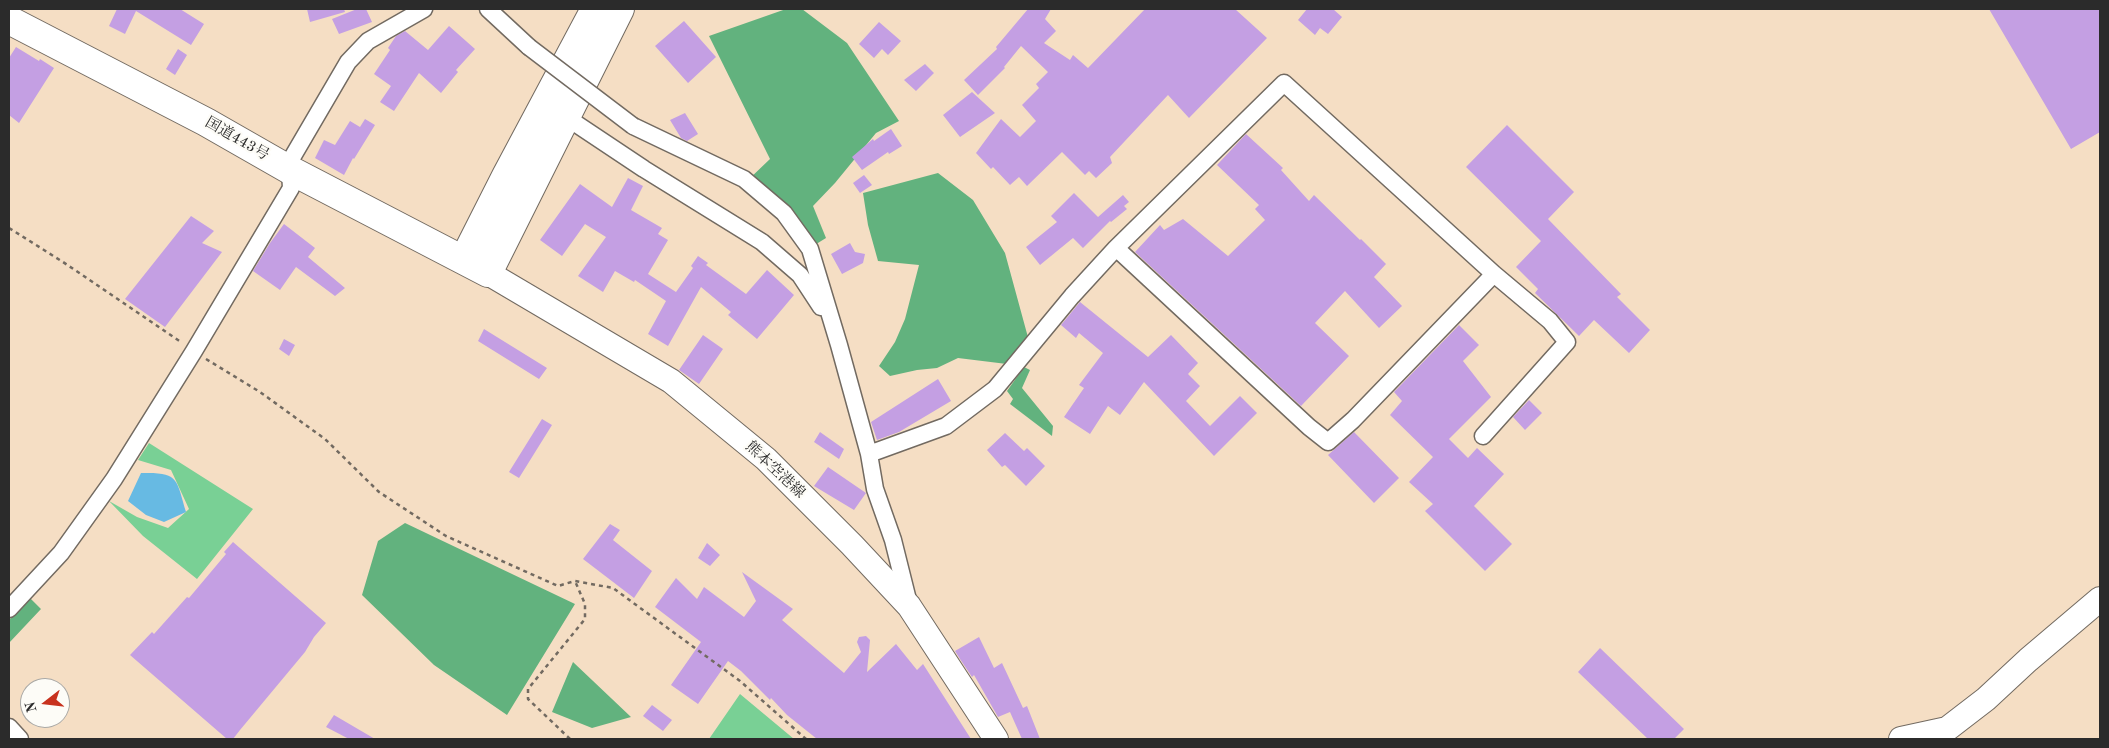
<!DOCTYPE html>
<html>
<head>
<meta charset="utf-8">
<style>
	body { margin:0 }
	#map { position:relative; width:2109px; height:748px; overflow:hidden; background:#f5dec4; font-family:"Old Standard TT",serif }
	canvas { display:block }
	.frame { position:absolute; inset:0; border:10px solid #2b2b2b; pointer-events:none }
	.north { position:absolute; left:20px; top:678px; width:50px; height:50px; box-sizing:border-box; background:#fdfcf7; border:1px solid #a9a8a5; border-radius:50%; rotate:254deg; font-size:14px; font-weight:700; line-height:20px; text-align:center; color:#2b2b2b }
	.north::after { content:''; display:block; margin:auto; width:18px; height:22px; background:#c8321e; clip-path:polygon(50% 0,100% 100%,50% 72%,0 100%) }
</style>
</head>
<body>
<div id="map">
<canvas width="2109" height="748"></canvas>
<div class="frame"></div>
<div class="north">N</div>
</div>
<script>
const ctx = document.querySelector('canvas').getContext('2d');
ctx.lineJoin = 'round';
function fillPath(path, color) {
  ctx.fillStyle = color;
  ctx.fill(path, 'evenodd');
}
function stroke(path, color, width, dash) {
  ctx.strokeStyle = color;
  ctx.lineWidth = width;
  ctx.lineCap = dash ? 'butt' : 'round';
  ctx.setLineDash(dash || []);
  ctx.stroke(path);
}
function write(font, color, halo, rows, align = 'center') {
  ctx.font = font + ' "Old Standard TT","Noto Serif JP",serif';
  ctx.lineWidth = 4.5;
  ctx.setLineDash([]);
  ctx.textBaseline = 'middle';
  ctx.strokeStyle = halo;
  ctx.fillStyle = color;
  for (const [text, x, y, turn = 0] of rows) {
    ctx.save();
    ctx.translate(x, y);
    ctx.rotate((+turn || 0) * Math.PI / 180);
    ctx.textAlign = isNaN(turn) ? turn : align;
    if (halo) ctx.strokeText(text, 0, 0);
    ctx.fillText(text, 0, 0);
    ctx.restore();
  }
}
fillPath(new Path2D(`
	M149 443 253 509 197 579 143 536 109 501 137 517 168 528 189 509 171 470 138 460Z
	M740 694 794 739H709Z`), '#79d095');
fillPath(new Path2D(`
	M786 9H802L847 43 899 121 876 133 835 183 813 206 826 238 813 246 747 181 770 159 709 36Z
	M938 173 973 200 1005 253 1029 341 1015 365 958 358 937 368 917 370 890 376 879 366 895 342 905 319 919 265 878 261 868 225 863 193Z
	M1024 367 1030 370 1022 388 1053 426 1052 436 1010 404 1013 399 1007 391Z
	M405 523 575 604 507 715 434 665 362 595 378 541Z
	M30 598 41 609 9 643V620Z
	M573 662 631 717 592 728 552 712Z`), '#62b27e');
fillPath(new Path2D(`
	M141 473C179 472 176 478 186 512L164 522 146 515 128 501Z`), '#67bae3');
fillPath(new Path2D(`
	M117 9H180L204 24 191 45 136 11 125 34 109 26Z
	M307 9H344L345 12 310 22Z
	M357 9H366L372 22 339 34 332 19Z
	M1028 9H1051L1045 19 1056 31 1044 43 1070 60 1073 55 1088 68 1145 9H1235L1267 38 1189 118 1168 95 1110 157 1112 163 1096 178 1089 171 1085 175 1062 152 1027 186 1019 177 1010 185 993 167 991 169 976 153 1001 119 1020 137 1036 121 1022 105 1039 88 1036 84 1048 72 1021 46 1004 67 1005 68 978 95 964 80 997 49 996 47Z
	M1307 9H1333L1342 17 1328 34 1320 28 1315 35 1298 20Z
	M1989 9H2100V132L2071 149Z
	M684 21 716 57 688 83 655 46Z
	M879 22 901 41 888 55 882 49 874 58 859 44Z
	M449 26 475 49 456 70 458 72 441 93 419 73 394 111 380 102 391 86 374 74 390 50 388 48 396 36 405 31 428 50Z
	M16 47 39 61 40 59 54 68 19 123 9 115V58Z
	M178 49 187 55 175 75 166 69Z
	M925 64 934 73 916 91 904 80Z
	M972 92 995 113 960 137 943 115Z
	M685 113 698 134 687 141 681 138 670 120Z
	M365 119 375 125 354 159 353 158 344 175 315 158 324 140 335 145 350 121 360 127Z
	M1507 125 1574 192 1548 219 1621 294 1617 297 1650 330 1629 353 1594 320 1579 336 1535 293 1538 289 1516 267 1541 241 1466 167Z
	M891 129 902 146 889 154 888 152 862 170 852 157 873 139 874 141Z
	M1246 134 1283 168 1281 170 1309 201 1314 195 1360 240 1361 239 1386 264 1374 277 1402 306 1379 328 1345 291 1315 323 1349 356 1301 406 1135 252 1160 225 1164 230 1183 219 1228 256 1265 220 1255 209 1259 205 1217 165Z
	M864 175 872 185 860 193 853 183Z
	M628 178 643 186 631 210 662 228 658 234 668 240 648 274 676 292 693 268 691 266 698 256 708 263 706 265 746 294 767 270 794 295 757 339 728 315 731 312 701 287 668 346 648 334 666 301 635 280 634 282 615 271 603 292 578 276 606 237 585 224 562 256 540 240 580 184 612 207Z
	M1074 193 1098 217 1123 195 1129 202 1124 206 1127 209 1111 222 1110 221 1083 248 1073 238 1040 265 1026 247 1057 222 1051 216Z
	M191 216 214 231 202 243 222 252 165 327 125 299Z
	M284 224 315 248 308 257 345 288 335 296 296 267 280 290 253 271 270 243Z
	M850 243 855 252 865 254 863 263 842 274 831 254Z
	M1080 302 1148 357 1171 335 1198 363 1188 374 1200 386 1186 401 1210 426 1240 396 1257 413 1214 456 1144 382 1120 415 1108 406 1090 434 1064 417 1084 388 1079 385 1103 353 1079 333 1076 338 1061 325Z
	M1459 325 1479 345 1463 361 1491 397 1449 439 1468 458 1477 448 1504 474 1474 506 1512 544 1485 571 1425 511 1433 504 1409 482 1433 457 1390 415 1402 401 1394 392Z
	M484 329 547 368 539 379 478 341Z
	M703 335 723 349 699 384 679 370Z
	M284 339 295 345 289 356 279 349Z
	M938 379 951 401 899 432 877 440 871 422Z
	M1529 400 1542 413 1525 430 1513 417Z
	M542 419 552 425 519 478 509 472Z
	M820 432 844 449 839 459 814 442Z
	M1354 432 1399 478 1374 503 1328 455Z
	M1005 433 1024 451 1027 448 1045 466 1026 486 1005 465 1002 467 987 450Z
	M828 467 866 493 854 510 814 486Z
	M610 524 620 530 613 540 652 571 634 598 583 559Z
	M233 542 326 623 314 637 305 652 240 730 233 739H227L130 655 152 632 154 634 187 597 189 598 226 554 224 552Z
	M707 543 720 555 710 566 698 558Z
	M742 572 793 609 782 620 844 673 861 652 857 642 859 637 866 636 870 640 867 672 896 644 917 670 923 664 971 739H817L787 715 771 698 770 700 741 671 728 661 698 704 671 685 701 642 655 607 676 578 697 599 704 587 744 617 756 601Z
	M979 637 994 668 1002 663 1023 708 1027 706 1040 739H1022L1010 712 998 717 974 675 972 677 960 659 955 651Z
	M1600 648 1684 729 1674 739H1648L1578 672Z
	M652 705 672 720 663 731 643 716Z
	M334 715 375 739H349L326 727Z`), '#c49fe3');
const street = new Path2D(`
	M488 9 529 47
	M566 117 644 169 762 242 800 275 821 307
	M633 126 744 179 784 213 810 249 839 345 869 454 875 489 893 540 909 604
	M286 168 348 62 368 41 424 9
	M1116 248 1309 427 1328 442 1353 420 1494 274
	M869 454 946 426 995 389 1072 296 1116 248 1284 83 1494 274 1550 321 1567 342 1483 436
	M9 609 61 553 114 479 194 351 291 188 290 170
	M9 727 20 739`);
const secondary = new Path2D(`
	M488 273 671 381 766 459 852 545 909 606 996 739
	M1901 739 1947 729 1986 699 2028 660 2100 599`);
const highway = new Path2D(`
	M9 20 206 122 290 170 488 273 620 9
	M464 259 506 176 595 9`);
stroke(street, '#726a61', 19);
stroke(secondary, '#726a61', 26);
stroke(highway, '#726a61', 30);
stroke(new Path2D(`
	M9 228 63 262 181 342
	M206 359 260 392 325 439 379 492 446 536 558 586 575 581 613 588 740 681 806 739
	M570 739 528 699V689L585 619V604L575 581`), '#726a61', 2.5, [4, 4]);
stroke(street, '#fff', 16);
stroke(secondary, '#fff', 24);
stroke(highway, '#fff', 28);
const streetBridge = new Path2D(`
	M529 47 633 126`);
stroke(streetBridge, '#726a61', 19, []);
stroke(streetBridge, '#fff', 16);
write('15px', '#2b2b2b', '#fdfcf7', [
	["国道443号",237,139,30],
	["熊本空港線",775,470,43]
]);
</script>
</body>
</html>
